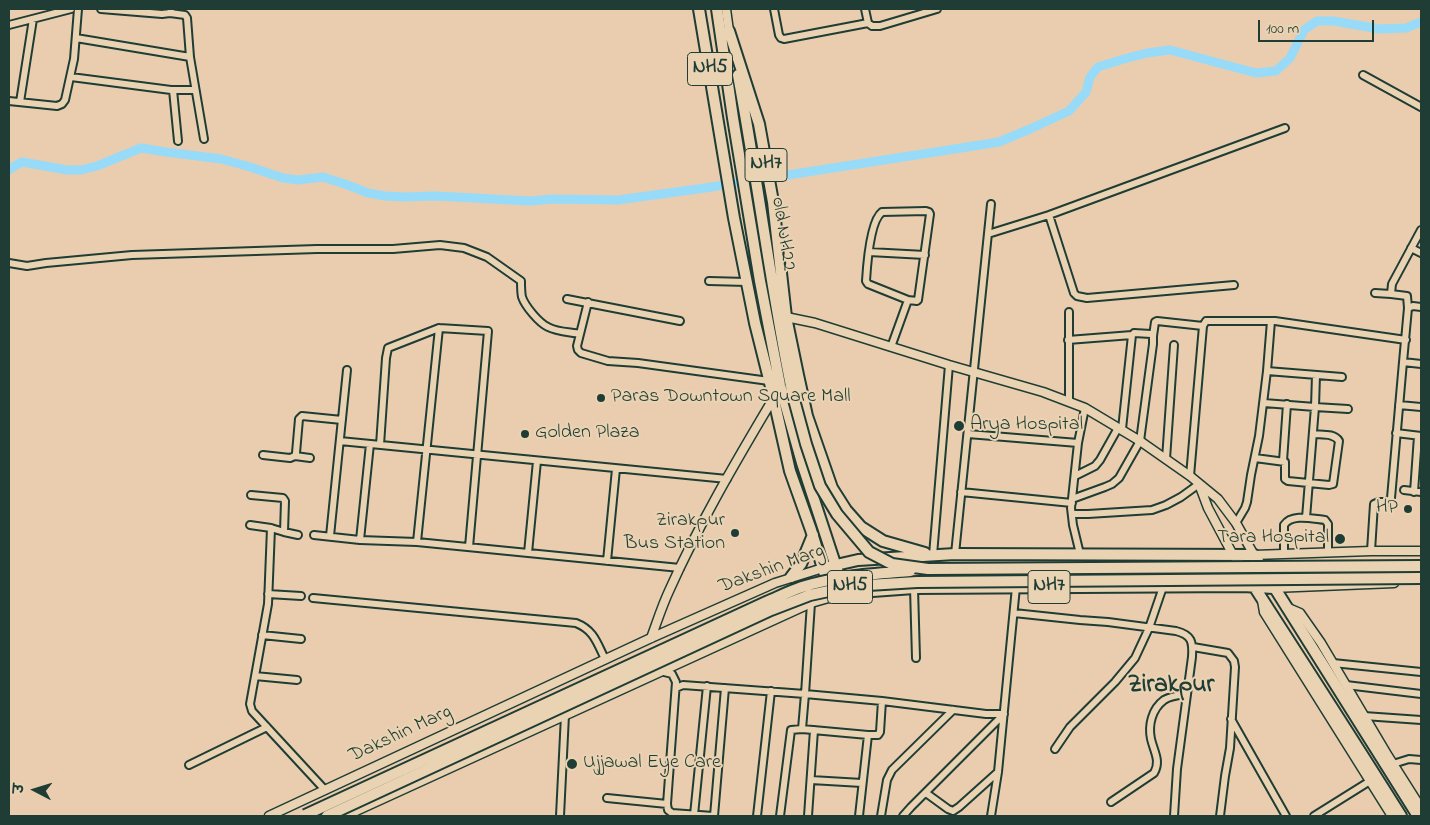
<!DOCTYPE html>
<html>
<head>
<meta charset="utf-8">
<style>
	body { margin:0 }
	#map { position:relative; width:1430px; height:825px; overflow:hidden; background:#eacdaf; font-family:"Indie Flower","Playpen Sans Deva",sans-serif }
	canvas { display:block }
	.frame { position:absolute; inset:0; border:10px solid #1f3d34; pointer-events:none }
	.north { position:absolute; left:10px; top:765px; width:50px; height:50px; -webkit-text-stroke:4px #ead3b3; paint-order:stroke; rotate:275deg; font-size:14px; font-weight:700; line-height:20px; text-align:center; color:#1f3d34 }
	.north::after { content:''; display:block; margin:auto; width:18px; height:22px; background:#1f3d34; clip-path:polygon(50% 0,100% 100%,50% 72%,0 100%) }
	.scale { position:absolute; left:1258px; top:20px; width:116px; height:22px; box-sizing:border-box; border:2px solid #1f3d34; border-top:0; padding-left:6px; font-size:15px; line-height:18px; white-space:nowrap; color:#1f3d34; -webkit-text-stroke:4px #ead3b3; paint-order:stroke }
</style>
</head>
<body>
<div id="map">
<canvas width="1430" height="825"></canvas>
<div class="frame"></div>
<div class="north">उ</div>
<div class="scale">100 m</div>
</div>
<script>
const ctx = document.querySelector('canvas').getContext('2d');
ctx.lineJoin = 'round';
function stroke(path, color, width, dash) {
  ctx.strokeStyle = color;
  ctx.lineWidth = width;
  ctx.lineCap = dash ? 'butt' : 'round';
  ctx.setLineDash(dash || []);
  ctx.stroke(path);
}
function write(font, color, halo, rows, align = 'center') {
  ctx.font = font + ' "Indie Flower",sans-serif';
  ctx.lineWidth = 4;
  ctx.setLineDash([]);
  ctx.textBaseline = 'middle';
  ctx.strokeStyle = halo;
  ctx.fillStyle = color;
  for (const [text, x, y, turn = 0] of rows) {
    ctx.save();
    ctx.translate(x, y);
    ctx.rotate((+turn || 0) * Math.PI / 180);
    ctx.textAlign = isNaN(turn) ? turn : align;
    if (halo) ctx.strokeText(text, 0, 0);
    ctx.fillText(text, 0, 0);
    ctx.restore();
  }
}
stroke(new Path2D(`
	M9 170 13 167 22 162 67 170H81L97 166 141 148 166 152 221 159 247 166 283 178 298 180 323 177 345 184 368 193 385 196 405 197 436 196 530 201 553 199 618 200 705 188 999 142 1030 129 1069 111 1086 92 1090 77 1098 67 1124 59 1147 53 1170 50 1256 73 1276 71 1290 58 1304 30 1317 21H1333L1380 29 1406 28 1421 22`), '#97dbf9', 9);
const minor = new Path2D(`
	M101 9 162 14 170 13 171 9
	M774 9 779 35 781 38 784 39 868 23
	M865 9 868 23 872 26H880L937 9
	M170 13 185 15 187 18 190 57
	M9 25 71 9
	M76 38 190 57 204 139
	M1363 75 1421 107
	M71 77 171 90H195
	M173 90 178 141
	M9 101 57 106 62 104 65 100 74 59 78 9
	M20 102 33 19
	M1049 215 1074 293 1077 296 1087 298 1234 285
	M988 234 1049 215 1285 128
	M1411 248 1421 253
	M869 252 925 255
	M9 263 27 266 46 263 132 255 317 249H393L440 245 464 248 487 257 521 281C521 286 521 292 522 297 525 306 539 323 548 327 557 332 570 332 580 334
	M709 281 747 282
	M1375 293 1391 294
	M567 299 680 321
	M588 302 577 346 578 350 581 353 608 361 638 363 769 381
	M1408 308 1407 296 1391 294 1392 284 1421 230
	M1069 312V402
	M1153 336 1155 322 1157 321 1203 326
	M1068 340 1132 335
	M891 347 908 300 917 301 918 300 930 214 929 212 926 211 882 212C870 221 867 265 866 281L868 284 908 300
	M1403 362 1408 308 1413 306 1421 307
	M1267 371 1271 321
	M1316 375 1315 407 1348 409
	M1264 403 1315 407 1306 518
	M1399 405 1421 407
	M1396 433 1421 436
	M968 434 1078 443
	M340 441 727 479
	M380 445 386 358 388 348 439 328 488 331 469 547
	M263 455 290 458 295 456 296 453 299 419 302 416 342 420
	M295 456 310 458
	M1255 458 1285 462V479L1288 481 1329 485 1333 484 1339 441C1334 433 1322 435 1313 434
	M1166 459 1174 345
	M1283 461 1287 404
	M1075 476 1095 466 1100 460 1118 428
	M1190 476 1203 326 1206 321H1275L1406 340
	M1404 490 1421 492
	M961 492 1072 503
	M1414 492 1418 436
	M251 495 283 498 285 501 284 532
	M1072 499 1105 487 1112 484 1119 478 1140 441 1153 344V336L1151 334 1134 333 1132 335 1122 429
	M1072 514H1088L1152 510 1166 505 1181 497 1199 484
	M1236 523 1245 508 1247 502 1251 475 1259 436 1267 371 1342 377
	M250 525 271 528 268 604 250 704 252 711 325 790
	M271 528 284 532 298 535
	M314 535 360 540 417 542 680 568
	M330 536 347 370
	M360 540 370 444
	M417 542 439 328
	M1371 551 1374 504 1379 502H1387L1391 498 1403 362 1421 364
	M528 553 537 461
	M955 554 991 204
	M1080 554 1073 525 1071 508 1078 443 1085 408
	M1284 554V525C1292 513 1313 519 1325 520L1328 524V552
	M933 555 949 365
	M607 561 616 469
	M914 588 916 658
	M268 594 301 596
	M313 598 576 623C594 630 597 643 605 659
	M811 603 805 694 882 701 986 714H1004
	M1014 613 1080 620 1108 622 1176 631C1192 635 1193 642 1192 657L1177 769 1174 816
	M262 635 301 639
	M1193 647 1228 653 1234 661 1235 667 1230 748 1225 776 1220 816
	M1333 663 1421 672
	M660 671 672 674 676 682 667 804 668 810 672 813 713 816
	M255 676 297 680
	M1346 685 1421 694
	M676 688 683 685 805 694 802 729
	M1364 716 1421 720
	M1231 719 1286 816
	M1055 749 1070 727 1115 682 1135 658 1149 628 1163 587
	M1393 764 1409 759 1421 760
	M189 765 267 727
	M811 780 862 783
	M926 793 948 809 953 811 959 807 998 772
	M607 798 667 804
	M1111 802 1154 773C1161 761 1154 752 1151 739 1148 725 1152 709 1164 700 1170 696 1179 695 1187 694
	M694 815 707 686
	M560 816 565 715
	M714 816 725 688
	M757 816 771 691
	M780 816 791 730 802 729 868 735
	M808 816 814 730
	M859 816 868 735H878L880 732 882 701
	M881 816 887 780 892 770 953 710
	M903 816 911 807 1004 714
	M991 816 998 772 1016 587
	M1314 816 1370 781`);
const tertiary = new Path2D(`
	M726 9 729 31
	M786 317 815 323 949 365 1043 392 1085 408 1140 441 1190 476 1218 499 1236 523 1254 555 1371 551H1421
	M1199 484 1208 508 1233 555
	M1273 588 1394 583
	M1262 600 1264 612 1392 816
	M1286 607 1300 613 1321 643 1388 756 1421 808
	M651 638C657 622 662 606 669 591 698 526 736 461 773 399
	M269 816 651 638 775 583 823 568
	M345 816 811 603 832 597`);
const trunk = new Path2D(`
	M699 9 734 218 755 323 772 391 790 471 811 530 832 597 845 593 914 588 1244 586 1273 588
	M717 9 733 118 760 281 780 385 802 463 842 585
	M729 31 759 124 773 202 786 317 798 375 807 416 832 488 846 510 861 527 883 541 925 553
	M738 75C758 182 771 290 793 396
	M1237 560C1292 645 1347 730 1401 816
	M823 568 858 560 955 554 1254 555 1418 816
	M791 577 801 564 813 535`);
stroke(minor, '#1f3d34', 10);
stroke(tertiary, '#1f3d34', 11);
stroke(trunk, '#1f3d34', 14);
stroke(minor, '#ead3b3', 6);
stroke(tertiary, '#ead3b3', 8);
stroke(trunk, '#ead3b3', 10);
const trunkBridge = new Path2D(`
	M793 396 806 444 820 486 837 514 869 552 892 564 928 569 1421 566
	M305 815 766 602C778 597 790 591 802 587 836 576 875 574 910 571
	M327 816 771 610 810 595 852 586 917 582 1421 578`);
stroke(trunkBridge, '#1f3d34', 14, []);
stroke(trunkBridge, '#ead3b3', 10);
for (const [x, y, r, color] of [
	[601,398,5,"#1f3d34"],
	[959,426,6,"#1f3d34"],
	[525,434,5,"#1f3d34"],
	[1408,509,5,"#1f3d34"],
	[735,533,5,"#1f3d34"],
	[1340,539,6,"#1f3d34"],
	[572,764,6,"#1f3d34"]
]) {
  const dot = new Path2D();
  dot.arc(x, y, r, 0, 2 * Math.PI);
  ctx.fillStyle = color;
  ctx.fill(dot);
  stroke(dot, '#ead3b3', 2);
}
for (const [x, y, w] of [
	[710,69,45],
	[766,165,42],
	[850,587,45],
	[1049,587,42]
]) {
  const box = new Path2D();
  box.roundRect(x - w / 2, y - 16.5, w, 33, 4);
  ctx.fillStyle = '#ead3b3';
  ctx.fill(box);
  stroke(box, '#1f3d34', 1);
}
write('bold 19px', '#1f3d34', null, [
	["NH5",710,69],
	["NH7",766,165],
	["NH5",850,587],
	["NH7",1049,587]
]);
write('20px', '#1f3d34', '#ead3b3', [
	["old NH22",782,234,81],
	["Dakshin Marg",772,570,-20],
	["Dakshin Marg",401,735,-25]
]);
write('20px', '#1f3d34', '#ead3b3', [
	["Paras Downtown Square Mall",611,398],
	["Arya Hospital",970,426],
	["Golden Plaza",535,434],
	["HP",1398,509,"right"],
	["Zirakpur",725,522,"right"],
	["Bus Station",725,545,"right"],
	["Tara Hospital",1329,539,"right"],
	["Ujjawal Eye Care",583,764]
], 'left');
write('bold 25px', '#1f3d34', '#ead3b3', [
	["Zirakpur",1171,687]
]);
</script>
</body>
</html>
